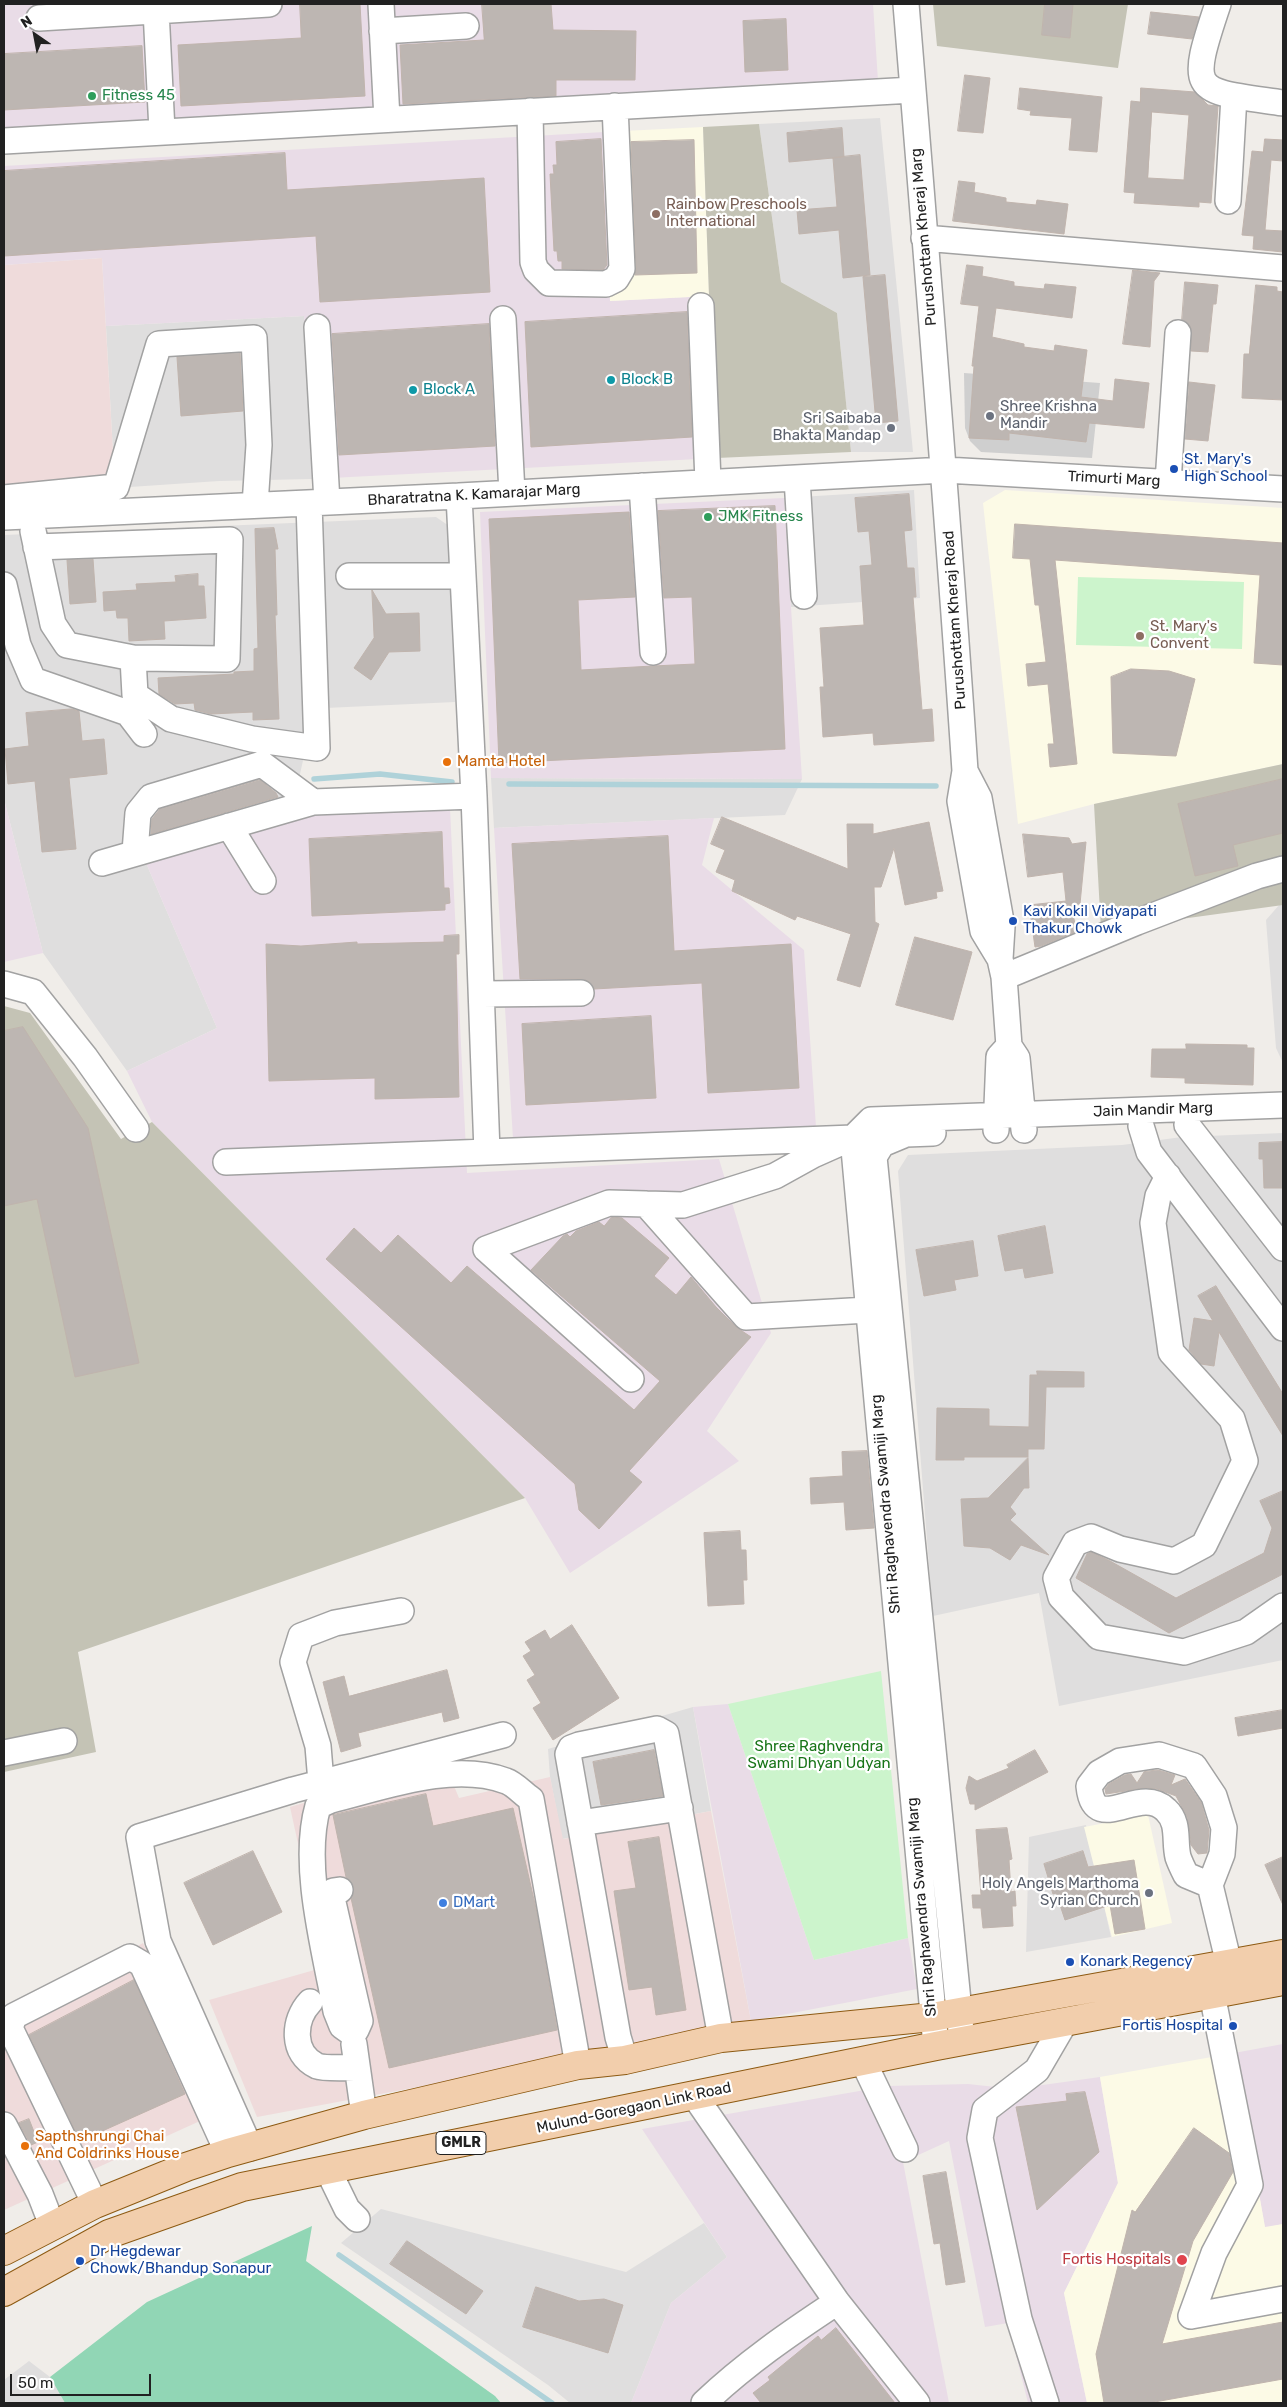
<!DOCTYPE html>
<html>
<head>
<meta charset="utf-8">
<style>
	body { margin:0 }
	#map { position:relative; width:1287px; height:2407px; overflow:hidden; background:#f0ede9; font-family:Rubik,sans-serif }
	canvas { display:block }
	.frame { position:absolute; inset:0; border:5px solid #212121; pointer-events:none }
	.north { position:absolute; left:10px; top:10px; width:50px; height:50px; -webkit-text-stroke:4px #fff; paint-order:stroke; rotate:327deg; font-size:14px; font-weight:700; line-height:20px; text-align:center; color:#212121 }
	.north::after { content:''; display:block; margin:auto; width:18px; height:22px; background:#212121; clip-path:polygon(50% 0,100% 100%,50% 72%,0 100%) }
	.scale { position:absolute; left:10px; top:2374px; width:141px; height:22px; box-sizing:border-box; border:2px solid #212121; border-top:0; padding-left:6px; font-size:15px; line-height:18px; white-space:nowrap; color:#212121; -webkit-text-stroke:4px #fff; paint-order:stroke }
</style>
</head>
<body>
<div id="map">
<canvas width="1287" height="2407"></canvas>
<div class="frame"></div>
<div class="north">N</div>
<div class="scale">50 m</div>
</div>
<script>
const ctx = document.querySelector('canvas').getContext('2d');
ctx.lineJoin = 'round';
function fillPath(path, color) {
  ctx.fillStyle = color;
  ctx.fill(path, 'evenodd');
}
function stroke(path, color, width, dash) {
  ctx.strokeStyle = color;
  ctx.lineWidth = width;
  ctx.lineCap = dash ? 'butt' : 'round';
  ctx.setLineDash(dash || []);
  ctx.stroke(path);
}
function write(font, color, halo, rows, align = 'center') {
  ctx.font = font + ' Rubik,sans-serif';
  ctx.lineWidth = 4.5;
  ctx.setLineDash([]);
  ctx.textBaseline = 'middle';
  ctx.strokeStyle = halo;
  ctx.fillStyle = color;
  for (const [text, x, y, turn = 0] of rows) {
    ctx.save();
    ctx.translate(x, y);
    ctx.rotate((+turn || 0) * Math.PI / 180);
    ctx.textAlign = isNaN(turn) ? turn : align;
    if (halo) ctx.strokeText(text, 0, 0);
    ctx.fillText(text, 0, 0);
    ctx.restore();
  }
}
fillPath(new Path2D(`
	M880 118 913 452H851L837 313 781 282 759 124Z
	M304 316 312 479 219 481 115 488 106 326Z
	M914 490 920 598 791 607 784 498Z
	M436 517 452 528 455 702 304 709V756L294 801 143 856 217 1028 127 1071 43 953 4 799V535Z
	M491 778 802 779 785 815 494 828Z
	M1280 904H1283V1063L1276 1048 1266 920Z
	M1283 1133V1660L1059 1706 1039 1593 933 1616 898 1171 908 1155 1122 1145 1182 1137Z
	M693 1707 711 1811 562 1839 550 1777 548 1749Z
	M1086 1825 1111 1937 1026 1952 1029 1837Z
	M381 2209 626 2272 704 2223 727 2257 671 2303 631 2403H570L548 2385 341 2243Z
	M29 2361 50 2377 65 2403H4V2380Z`), '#dfdede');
fillPath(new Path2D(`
	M102 258 115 488 4 491V265Z
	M444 1762 459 1798 550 1777 563 1839 711 1811 751 2021 606 2052 257 2117 209 2000 325 1967 290 1807Z
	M143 1943 222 2111 4 2210V2019Z`), '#efdbdb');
fillPath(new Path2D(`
	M4 4H873L878 81 764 84 562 102 4 132Z
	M604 132 610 301 709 296 717 458 312 479 304 316 106 326 102 258 4 265V166Z
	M784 498 802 779 491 778 480 512Z
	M4 799 43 953 4 962Z
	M450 808 467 1173 719 1159 771 1333 707 1431 739 1461 570 1573 525 1498 152 1122 127 1071 217 1028 143 856 301 813Z
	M714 818 702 865 804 950 816 1127 513 1139 494 828Z
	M728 1704 814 1960 908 1938 917 1989 751 2021 693 1707Z
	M1283 2044V2224L1265 2228 1234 2053Z
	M1100 2077 1118 2183 1064 2293 1087 2403H1028L1008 2323 985 2327 949 2141 903 2162 949 2403H631L671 2303 727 2257 642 2129 888 2086 968 2084 1014 2089Z`), '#e9dce7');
fillPath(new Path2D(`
	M703 127 709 296 610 301 604 132Z
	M1005 490 1283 508V764L1094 804 1018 824 983 503Z
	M1148 1815 1172 1923 1112 1937 1084 1827Z
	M1234 2053 1265 2227 1283 2224V2403H1087L1064 2293 1118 2183 1100 2077Z`), '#fcfae6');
fillPath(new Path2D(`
	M964 373 1100 383 1092 458 981 452 970 441 965 428Z`), '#cfcfcf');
fillPath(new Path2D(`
	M933 4H1128L1118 68 937 46Z
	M759 124 781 282 837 313 851 452 717 458 709 296 703 127Z
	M1283 764V905L1101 930 1094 804Z
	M4 1006 30 1013 121 1139 152 1122 525 1498 78 1652 96 1752 4 1772Z`), '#c4c3b5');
fillPath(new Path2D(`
	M1078 577 1244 582 1242 649 1076 645Z
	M881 1671 908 1938 814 1960 728 1704Z`), '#ccf4cc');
fillPath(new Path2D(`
	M312 2226 306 2261 495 2396 501 2403H65L50 2377 147 2302Z`), '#91d6b5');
stroke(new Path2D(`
	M314 779 380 774 452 782
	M509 784 936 786
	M339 2255 552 2403`), '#afd2d9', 5.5);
const building = new Path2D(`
	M300 4H360L365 96 181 106 178 45 301 38Z
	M482 4H551L553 30 636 31 635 80H556V96L403 104 400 45 484 40Z
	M1045 4H1073L1070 38 1042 35Z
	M1151 12 1199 17 1192 39 1148 34Z
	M786 19 788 70 745 72 743 21Z
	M142 46 145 102 4 110V54Z
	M965 75 990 78 983 133 958 131Z
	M1020 88 1102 97 1097 152 1069 150 1072 118 1030 115 1031 111 1018 109Z
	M1141 88 1195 92 1208 105 1218 106 1211 203 1199 202V207L1134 203 1135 193 1124 192 1131 101 1140 102ZM1152 112 1189 115 1184 180 1148 178Z
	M842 128 844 157 789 162 787 133Z
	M601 139 607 265 603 270 562 269V261H558L557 251H554L550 174H554L553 165H557L556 142Z
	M1265 139 1283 140V161L1271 160 1265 230 1283 231V252L1253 249 1254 236 1242 235 1252 151 1263 152Z
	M694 140 697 273 635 275 636 268 631 142Z
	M285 153 287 190 484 178 490 292 320 302 316 236 4 256V171Z
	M860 155 870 275 843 278 839 230 799 234 797 210 837 207 833 158Z
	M959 181 975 183 974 192 1006 198V202L1036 205 1037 200 1068 204 1064 234 953 221Z
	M967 265 983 267 982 276 1014 282V286L1044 289 1045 284 1076 287 1072 318 996 308 992 337 1024 344V347L1054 351 1055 345 1087 350 1081 397 1113 401 1115 379 1149 383 1144 428 1089 423 1086 442 1009 433V440L969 438 974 366H972L979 306 961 304Z
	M1133 270 1160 273 1154 281 1150 347 1123 344Z
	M885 275 898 421 876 423 863 277Z
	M1185 282 1218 285 1216 304H1213L1208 352 1191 351V327L1182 320Z
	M1256 285 1277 287V291L1283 292V400L1242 398 1244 354H1249Z
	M687 312 692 437 531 447 525 322Z
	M489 324 495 446 339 455 332 334Z
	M240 353 243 411 181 416 177 357Z
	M1189 382 1215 385 1208 441 1185 439Z
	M909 494 912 530 904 531 907 568H914L916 597H913L922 710 932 709 934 741 874 745 873 733 823 737 820 687H824L820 628 864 625 860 566 872 565 869 531 858 532 855 498Z
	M775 506 785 749 499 763 489 519 629 512 635 597 578 600 581 670 653 666 695 664 692 597 664 598 658 511Z
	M1015 524 1283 543V665L1254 663 1260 575 1055 560 1077 764 1050 767 1048 744H1054L1048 684 1028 686 1026 664 1046 662 1039 605H1035L1030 559 1013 558Z
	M274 528 278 549H275L277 615H275L279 719 253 720V712L211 714 195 710 194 703 175 704 159 694 158 678 234 674V672L254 671V649L258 648 255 529Z
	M93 559 96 602 70 604 67 560Z
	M198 574V586H204L206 618 164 621 165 639 129 641 128 618H117L116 610 104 611 103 592 137 590 136 584 176 582 175 576Z
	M372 590 386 614 419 613 420 651 389 652 371 680 354 668 374 638Z
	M1131 669 1169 671 1195 679 1176 756 1113 753 1111 677Z
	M72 709 79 711 82 741 104 739 107 774 69 778 76 849 42 852 35 781 8 784 5 749 29 746 26 713Z
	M1283 779V833L1233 845 1238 866 1195 876 1178 804Z
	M260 780 276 793 278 797 151 834 152 819 160 809Z
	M722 817 848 869 847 824H873V834L929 822 943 891 936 892 937 898 905 905 894 848 881 887H874L875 922 879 924 860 987 837 980 851 934 797 916 795 920 732 891 735 880 716 872 725 850 711 844Z
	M442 832 444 888H449L450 903 445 904V910L312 916 309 839Z
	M1023 834 1069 838 1072 844 1086 842 1080 904 1072 905 1076 932 1041 946 1035 947 1029 905 1066 901 1063 872 1028 877Z
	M668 836 674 951 791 944 799 1088 708 1093 702 983 594 989 588 981 581 979H520L512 844Z
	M459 935V954H456L459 1097 375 1099V1078L269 1081 266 944 301 946 357 942V944L444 942V936Z
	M915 937 972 952 953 1020 896 1005Z
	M651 1016 656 1098 526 1105 522 1024Z
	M23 1027 88 1128 139 1363 75 1377 37 1199 4 1206V1031Z
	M1186 1044 1247 1045V1048H1254L1253 1085 1185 1083V1078L1151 1077 1152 1049H1186Z
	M1283 1142V1188H1264L1263 1159H1259V1143Z
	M612 1217 622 1218 669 1258 654 1276 676 1295 691 1277 716 1307 736 1327 751 1337 629 1471 642 1482 599 1529 579 1510 575 1484 326 1259 354 1228 381 1253 398 1235 451 1283 467 1266 634 1410 660 1381 531 1270 563 1236 567 1234 570 1237 576 1231 599 1222 604 1226Z
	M1045 1226 1053 1273 1025 1278 1023 1268 1005 1271 998 1236Z
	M973 1241 978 1276 954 1280 956 1290 924 1296 916 1250Z
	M1216 1286 1283 1394V1436L1219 1332 1214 1366 1201 1364 1189 1350 1194 1318 1213 1321 1198 1296Z
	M1037 1371 1084 1372V1387H1046L1044 1449H1028V1457H964V1460H936L937 1408 989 1409V1426L1029 1427 1030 1375H1037Z
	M867 1451 874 1528 846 1530 844 1502 811 1504 810 1478 843 1476 842 1452Z
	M1028 1458 1029 1488H1024L1010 1507 1016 1514 1010 1520 1049 1555 1021 1545 1010 1560 990 1548 964 1546 961 1499 988 1498Z
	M1283 1491V1574L1169 1633 1076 1578 1087 1554 1091 1552 1110 1561 1176 1598 1264 1553 1272 1528 1260 1501Z
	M740 1531 741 1550H746L747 1580H743L744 1604 708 1606 704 1533Z
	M572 1625 619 1698 553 1740 533 1708 541 1703 527 1680 535 1675 523 1656 531 1651 525 1642 545 1630 550 1639Z
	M447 1670 459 1718 444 1722 442 1712 358 1733 361 1746 341 1752 323 1682 344 1676 349 1696Z
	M1283 1710V1728L1238 1736 1235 1718Z
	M654 1750 663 1796 601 1805 593 1762Z
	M1035 1750 1048 1772 975 1810V1804H970L966 1788 969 1776 977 1781 1009 1768 1007 1765Z
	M1158 1770 1175 1775 1171 1785 1185 1779 1201 1802 1209 1830 1207 1853 1198 1854 1191 1845 1187 1817 1176 1796 1157 1789 1145 1788 1106 1794 1105 1789 1109 1784 1125 1775 1131 1774 1137 1783 1144 1772Z
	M426 1794 433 1826 513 1808 537 1913 557 2030 389 2068 351 1898 354 1888 346 1877 333 1815Z
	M1007 1828 1012 1859 1009 1860 1011 1892 1015 1891 1016 1906H1012L1013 1926 983 1928 981 1908H973L972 1895H981L976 1830Z
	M659 1837 686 2010 656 2015 652 1987 629 1990 614 1891 636 1888 628 1842Z
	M253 1851 282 1912 213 1945 184 1883Z
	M1083 1851 1088 1867 1134 1860 1145 1929 1115 1934 1110 1905 1065 1920 1056 1893 1053 1894 1044 1864Z
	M1283 1857V1905L1265 1865Z
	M134 1980 185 2094 80 2141 29 2035Z
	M1085 2092 1099 2152 1037 2210 1016 2107 1067 2101 1066 2094Z
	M29 2119 38 2142 31 2145 19 2123Z
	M1194 2128 1229 2153 1233 2172 1193 2241 1162 2344 1283 2322V2379L1149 2403H1104L1096 2354 1132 2210 1135 2212Z
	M946 2172 965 2282 946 2285 940 2243 934 2244 923 2176Z
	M407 2241 483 2291 466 2314 390 2264Z
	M536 2287 579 2301 604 2299 623 2305 608 2353 523 2327Z
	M836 2328 895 2403H761L753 2393 770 2380 768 2377 818 2336 821 2340Z`);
fillPath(building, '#bdb6b2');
stroke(building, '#c0b4ad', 1);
const minor = new Path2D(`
	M381 4 387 119
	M906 4C927 259 948 515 965 771L960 801 983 931 1000 959
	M1218 4C1187 96 1193 90 1283 103
	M156 10 162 131
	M39 18 269 4
	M382 31 466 26
	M530 111 533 262 536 270 549 283 606 284 616 279 622 269 615 106
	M4 141 913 90
	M1228 201 1234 96
	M924 238 1283 268
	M701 306 708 482
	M503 319 512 493
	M317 327 327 502
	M797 478 804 596
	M1168 482 1178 333
	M642 486 653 652
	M459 496 474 796 487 1152 853 1138 870 1141
	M4 498 116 487 159 344 254 338 259 445 255 505
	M4 517 459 496 945 470 1283 489
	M33 531 53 624 67 645 133 658
	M36 547 230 540 227 659 133 658 135 695 171 719 252 739 317 748 309 503
	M349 576H463
	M4 585 18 645 33 680 128 713 144 734
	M965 771 979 798 1002 927 1000 959 1004 977 1009 1046 1017 1058 1024 1130
	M229 826 263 881
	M135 852 138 813 151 797 262 764 313 802
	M102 863 313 802 474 796
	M1004 977 1137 922 1257 876 1283 869
	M4 984 33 992 85 1057 136 1129
	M482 994 581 993
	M1187 1125 1283 1248
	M1141 1126 1149 1152 1283 1328
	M996 1130 999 1057 1009 1046
	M933 1133 906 1134 882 1144 874 1157 962 2041
	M226 1162 487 1152
	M1168 1176 1158 1196 1153 1223 1171 1352 1232 1419 1245 1461 1204 1545 1174 1561 1120 1549 1091 1537 1075 1543 1056 1578 1061 1597 1099 1637 1184 1652 1246 1632 1283 1606
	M646 1204 746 1317 868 1310
	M631 1379 486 1249 609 1203 683 1205 775 1176 813 1155 840 1143
	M4 1753 64 1741
	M321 1782 318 1746 293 1662 301 1636 335 1623 401 1611
	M580 1823 680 1808
	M1210 1885 1186 1875C1183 1869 1180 1863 1178 1857 1174 1841 1180 1823 1166 1810 1139 1783 1094 1838 1089 1786L1099 1773 1120 1761 1159 1755 1194 1766 1214 1796 1224 1828 1222 1854 1210 1885 1229 1964
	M340 1890 333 1891 332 1898 360 2021 356 2030 349 2031 342 2026 336 2011C325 1951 301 1865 318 1806L331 1800C384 1787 453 1761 506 1781 515 1784 523 1794 531 1799L578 2065
	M1212 1994 1250 2185 1214 2253 1191 2316 1283 2299
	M310 2002C293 2020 291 2054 317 2066 325 2069 347 2067 357 2068
	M354 2044 364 2115
	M936 2046 853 1138 871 1120 1283 1105
	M625 2060 618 2037 568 1754 571 1748 579 1745 657 1729 666 1734 721 2038
	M863 2061 905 2149
	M694 2095 837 2302 917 2403
	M4 2125 40 2194 52 2225
	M250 2148 158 1941 139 1837 293 1790 503 1735
	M328 2170 347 2209 357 2219
	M95 2204 10 2028 14 2016 130 1957 142 1964 228 2153
	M704 2403C745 2364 790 2333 837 2302
	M1046 2403 1019 2319 980 2138 985 2110 1037 2070 1065 2022`);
const major = new Path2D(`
	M4 2251 95 2204 186 2167 228 2153 364 2115 578 2065 625 2060 721 2038 932 2017 1283 1954
	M4 2292 109 2234 242 2187 936 2046 1283 1981`);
stroke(minor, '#a2a2a2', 28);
stroke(major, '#8d5a12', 30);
stroke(minor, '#fff', 25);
stroke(major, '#f2ceac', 28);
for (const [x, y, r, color] of [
	[92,96,5,"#2e9e5b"],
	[656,214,5,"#8d6e63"],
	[611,380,5,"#0f9aa8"],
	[413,390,5,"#0f9aa8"],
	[990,416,5,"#6b7280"],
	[891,428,5,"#6b7280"],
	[1174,469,5,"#1a4fb4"],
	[708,517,5,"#2e9e5b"],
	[1140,636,5,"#8d6e63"],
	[447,762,5,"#e8710a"],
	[1013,921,5,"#1a4fb4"],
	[1149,1893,5,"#6b7280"],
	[443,1903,5,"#3f7fe0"],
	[1070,1962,5,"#1a4fb4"],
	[1233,2026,5,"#1a4fb4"],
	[25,2146,5,"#e8710a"],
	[1182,2260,6,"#e0444e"],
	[80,2261,5,"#1a4fb4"]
]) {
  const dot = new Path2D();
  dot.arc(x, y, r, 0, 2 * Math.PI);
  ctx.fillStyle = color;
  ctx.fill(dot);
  stroke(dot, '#fff', 2);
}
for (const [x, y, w] of [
	[461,2143,50]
]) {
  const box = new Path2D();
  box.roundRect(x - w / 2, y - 11.5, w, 23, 4);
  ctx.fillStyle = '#fff';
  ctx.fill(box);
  stroke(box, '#212121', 1);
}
write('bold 14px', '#212121', null, [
	["GMLR",461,2143]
]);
write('15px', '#27864d', '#fff', [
	["Fitness 45",102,96],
	["JMK Fitness",718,517]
], 'left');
write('15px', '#785e54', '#fff', [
	["Rainbow Preschools",666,205],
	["International",666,222],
	["St. Mary's",1150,627],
	["Convent",1150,644]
], 'left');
write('15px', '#212121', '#fff', [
	["Purushottam Kheraj Marg",924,237,-95],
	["Trimurti Marg",1114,479,3],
	["Bharatratna K. Kamarajar Marg",474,495,-3],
	["Purushottam Kheraj Road",955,620,-94],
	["Jain Mandir Marg",1153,1110,-2],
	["Shri Raghavendra Swamiji Marg",886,1504,-95],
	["Shri Raghavendra Swamiji Marg",922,1907,-95],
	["Mulund-Goregaon Link Road",634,2108,-12]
]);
write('15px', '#0d838f', '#fff', [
	["Block B",621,380],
	["Block A",423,390]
], 'left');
write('15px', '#5b616d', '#fff', [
	["Shree Krishna",1000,407,"left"],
	["Mandir",1000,424,"left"],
	["Sri Saibaba",881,419],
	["Bhakta Mandap",881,436],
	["Holy Angels Marthoma",1139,1884],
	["Syrian Church",1139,1901]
], 'right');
write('15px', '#164399', '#fff', [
	["St. Mary's",1184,460],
	["High School",1184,477],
	["Kavi Kokil Vidyapati",1023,912],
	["Thakur Chowk",1023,929],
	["Konark Regency",1080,1962],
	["Fortis Hospital",1223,2026,"right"],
	["Dr Hegdewar",90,2252],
	["Chowk/Bhandup Sonapur",90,2269]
], 'left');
write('15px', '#c56008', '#fff', [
	["Mamta Hotel",457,762],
	["Sapthshrungi Chai",35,2137],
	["And Coldrinks House",35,2154]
], 'left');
write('15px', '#197519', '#fff', [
	["Shree Raghvendra",819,1747],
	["Swami Dhyan Udyan",819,1764]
]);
write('15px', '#366cbe', '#fff', [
	["DMart",453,1903]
], 'left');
write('15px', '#be3a42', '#fff', [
	["Fortis Hospitals",1171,2260]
], 'right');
</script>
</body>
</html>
